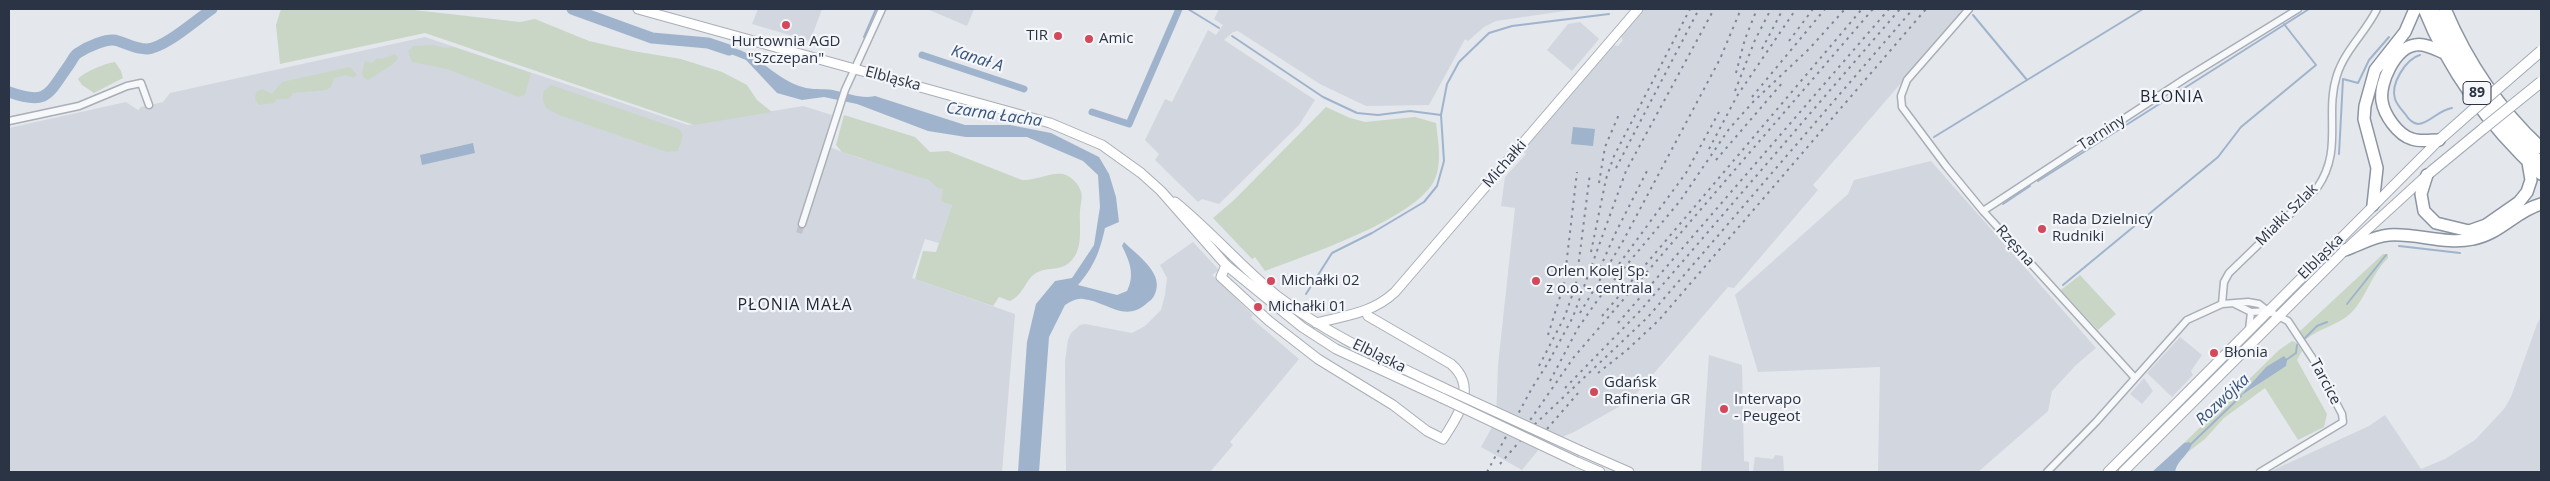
<!DOCTYPE html>
<html>
<head>
<meta charset="utf-8">
<style>
	body { margin:0 }
	#map { position:relative; width:2550px; height:481px; overflow:hidden; background:#e4e7ec; font-family:"Open Sans",sans-serif }
	canvas { display:block }
	.frame { position:absolute; inset:0; border:10px solid #2b3445; pointer-events:none }
</style>
</head>
<body>
<div id="map">
<canvas width="2550" height="481"></canvas>
<div class="frame"></div>
</div>
<script>
const ctx = document.querySelector('canvas').getContext('2d');
ctx.lineJoin = 'round';
function fillPath(path, color) {
  ctx.fillStyle = color;
  ctx.fill(path, 'evenodd');
}
function stroke(path, color, width, dash) {
  ctx.strokeStyle = color;
  ctx.lineWidth = width;
  ctx.lineCap = dash ? 'butt' : 'round';
  ctx.setLineDash(dash || []);
  ctx.stroke(path);
}
function write(font, color, halo, rows, align = 'center') {
  ctx.font = font + ' "Open Sans",sans-serif';
  ctx.lineWidth = 4.5;
  ctx.setLineDash([]);
  ctx.textBaseline = 'middle';
  ctx.strokeStyle = halo;
  ctx.fillStyle = color;
  for (const [text, x, y, turn = 0] of rows) {
    ctx.save();
    ctx.translate(x, y);
    ctx.rotate((+turn || 0) * Math.PI / 180);
    ctx.textAlign = isNaN(turn) ? turn : align;
    if (halo) ctx.strokeText(text, 0, 0);
    ctx.fillText(text, 0, 0);
    ctx.restore();
  }
}
fillPath(new Path2D(`
	M758 9H822L810 41 752 24Z
	M927 9H974L967 26Z
	M1219 9H1578L1496 21 1484 27 1468 41 1465 39 1429 105 1366 106 1320 84 1238 31 1233 32 1224 40 1315 100 1299 125 1219 204 1202 199 1198 202 1155 160 1159 154 1145 140 1165 99 1172 102 1208 30 1216 35 1223 25 1214 19Z
	M1645 9H1965L1813 185 1818 190 1734 288 1728 287 1631 400 1574 432 1548 443 1545 442 1522 470 1481 447 1496 420 1498 365 1515 208 1501 206 1505 177 1526 154 1523 151 1614 45 1618 46 1623 40 1621 37Z
	M1580 22 1599 39 1572 71 1547 50 1568 24Z
	M425 37 688 125 803 106 832 115 824 145 862 159 875 161 942 184 944 194 941 202 952 205 939 243 925 239 912 278 1015 314 1002 472H9V128L126 102 138 110 141 107 163 102 170 93Z
	M1931 161 2096 348 2076 365 2052 391 2048 411 1978 472H1878L1880 367 1758 372 1735 295 1848 194 1854 180Z
	M1193 242 1219 270 1212 275 1253 315 1251 318 1299 359 1230 442 1233 445 1210 472H1066L1065 361 1068 340 1071 333 1080 325 1085 324 1132 333 1145 326 1161 310 1165 295 1167 278 1160 265Z
	M2541 317V472H2269L2369 426 2385 415 2421 469 2445 459 2475 440 2504 409 2511 397 2537 324Z
	M2180 337 2202 355 2191 371 2193 375 2172 397 2147 373Z
	M1709 355 1742 365 1744 461 1749 462V472H1701Z
	M2144 378 2153 391 2142 404 2130 394Z
	M1775 455 1783 456 1784 472H1753L1755 457 1773 459Z`), '#d2d6de');
fillPath(new Path2D(`
	M281 9H405L520 22 535 19 589 41 633 51 681 59 722 72 747 85 757 100 772 112 694 125 425 33 280 64 276 25Z
	M433 45 446 48 453 47 531 73 525 95 519 97 447 69 412 62 408 51 414 46Z
	M395 54 398 58 392 65 368 80 364 78 362 73 365 61 372 63 377 58 382 59Z
	M115 62 121 71 123 78 94 93 82 85 78 79C84 72 106 63 115 62Z
	M350 67 357 75 353 78 346 75 334 78 331 87 326 90 293 93 289 99H277L274 103 259 105 255 99 256 92 262 89 272 94 282 82Z
	M551 85 679 129 683 135 678 151 667 152 559 115 546 108 543 100V92Z
	M1326 107 1350 118 1365 122 1415 117 1436 123C1438 141 1443 166 1433 183 1410 221 1307 255 1265 271L1255 257 1252 259 1213 218 1234 200Z
	M844 115 915 137 930 152 948 151 1022 180C1035 181 1050 172 1063 174 1071 176 1079 184 1081 192 1083 197 1080 205 1080 211 1079 228 1084 249 1070 262 1061 271 1048 267 1038 272 1025 278 1025 294 1010 301L999 297 993 306 915 279 923 251 936 252 952 205 941 202 943 189 938 188 929 180 842 152 836 145Z
	M2383 254H2388V258C2372 273 2366 298 2351 313 2337 326 2319 328 2305 340L2299 332Z
	M2080 275 2116 314 2098 330 2061 290Z
	M2292 341 2297 343 2302 351 2297 360 2327 414 2324 427 2298 440 2265 388 2224 418 2205 439 2188 452 2191 447 2189 442 2184 443 2279 350ZM2285 366C2269 375 2256 388 2240 396L2266 367Z`), '#c9d6c5');
fillPath(new Path2D(`
	M708 45C757 43 767 78 806 88 816 90 826 88 837 91 850 94 862 99 875 96L965 125H1010L1051 133 1099 157 1109 174 1116 197 1119 222 1105 228C1100 251 1094 267 1078 285L1117 295 1127 291C1135 275 1130 262 1122 246L1124 242C1138 256 1166 274 1154 296 1152 300 1149 301 1146 304 1124 323 1106 301 1083 299 1077 298 1070 302 1065 305L1049 337 1039 472H1018L1027 342 1036 304 1055 281 1072 278 1094 245 1100 207 1098 175 1083 161 1027 137H966L928 131 857 104 824 97 802 100 777 93 746 60Z
	M1573 127 1595 129 1593 146 1571 144Z
	M473 143 475 153 422 165 420 155Z
	M2284 356 2287 360 2286 366 2239 397 2266 367Z
	M2189 442 2192 444C2189 455 2177 460 2175 472H2152L2184 443Z`), '#9fb4cc');
stroke(new Path2D(`
	M1188 9 1219 28
	M1973 15 2027 80
	M1232 36 1323 97 1357 113 1378 115 1410 111 1441 115 1444 161 1437 186 1424 202 1372 233 1332 253 1306 294
	M864 37 876 9
	M2420 55C2406 59 2390 84 2395 99 2397 105 2402 110 2406 115 2409 120 2412 123 2418 124 2429 124 2438 110 2452 108
	M1441 115 1447 84 1459 62 1489 33 1512 26 1609 14
	M1934 137 2143 9
	M2339 154 2343 79 2358 83 2369 60 2389 37
	M2038 181 2309 9
	M2003 204 2030 186
	M2399 246 2460 253
	M2063 285 2218 157 2241 127 2316 65 2284 24
	M2347 304 2386 255
	M2305 338 2317 326 2327 322
	M2286 360 2296 353 2297 345
	M2191 444 2241 396`), '#9fb4cc', 2);
stroke(new Path2D(`
	M922 55 1024 89
	M1092 112 1129 124 1179 9`), '#9fb4cc', 7);
stroke(new Path2D(`
	M572 9 652 38 708 43 729 50
	M9 92C48 106 48 94 69 65 72 61 74 55 78 53 87 47 108 37 118 41 128 44 135 49 147 49 165 48 197 19 212 9`), '#9fb4cc', 11);
stroke(new Path2D(`
	M799 233 802 224`), '#bfc3cb', 6, [6, 3]);
const street = new Path2D(`
	M1969 9 1907 80 1901 96 1902 107 1946 166 1983 211 2135 378
	M9 121 79 106 127 86 141 83 149 105
	M1983 211 2186 78 2298 9
	M802 224 845 90 882 9
	M2222 304 2224 282 2229 273 2317 188C2344 149 2324 115 2337 75 2345 50 2366 32 2377 9
	M2235 304 2251 312 2268 311
	M2249 330 2251 312
	M2047 472 2096 422 2187 320 2222 304 2248 302 2259 304 2268 311 2288 321 2313 359 2342 414 2343 422 2260 472`);
const secondary = new Path2D(`
	M638 9 1050 123 1102 145 1141 173 1161 191 1226 265 1302 327 1336 349 1442 398
	M1175 202C1211 231 1240 266 1276 295 1328 335 1387 361 1446 389
	M1226 265 1221 277 1269 321 1318 359 1393 405 1427 431 1443 439C1458 416 1478 387 1451 364L1368 316 1366 311
	M1316 323C1344 316 1373 313 1395 292L1638 9
	M1581 451 1629 472
	M1577 462 1600 472
	M2108 472 2439 140
	M2123 472 2345 250 2427 175`);
const primary = new Path2D(`
	M2439 140 2473 110
	M2427 175 2484 128`);
const highway = new Path2D(`
	M2424 9C2450 74 2490 127 2541 174
	M2433 9C2458 69 2493 118 2541 163
	M2445 9C2467 61 2499 109 2541 148
	M2439 140C2430 140 2420 142 2412 139 2398 135 2384 115 2382 101 2379 83 2395 48 2415 45 2425 43 2435 49 2444 53
	M2427 175 2421 194 2424 211 2436 223 2469 231 2486 225 2519 202 2527 192 2531 180 2528 162
	M2373 205 2377 168 2364 119 2365 106 2375 70 2405 32 2415 9
	M2345 250C2359 245 2374 236 2389 235 2417 233 2445 245 2473 239 2500 234 2516 211 2541 204`);
stroke(street, '#a9aeb7', 9);
stroke(secondary, '#a9aeb7', 11);
stroke(primary, '#a3abb8', 12);
stroke(highway, '#8b94a3', 14);
stroke(street, '#f7f8fa', 6);
stroke(secondary, '#fff', 9);
stroke(primary, '#fff', 10);
stroke(highway, '#fff', 11);
stroke(new Path2D(`
	M1789 41 1813 9
	M1762 49 1783 9
	M1736 73 1745 39 1757 9
	M1735 91 1755 40 1771 9
	M1752 97 1825 9
	M1709 149 1737 96 1796 9
	M1716 160 1783 82
	M1616 168 1699 9
	M1599 183 1605 147 1620 112
	M1591 252 1606 179 1614 156 1690 9
	M1619 264 1686 173 1719 112
	M1600 268 1615 234 1648 169
	M1580 313 1623 241 1720 59 1741 9
	M1602 316 1862 9
	M1618 323 1889 9
	M1548 335 1564 284 1577 172
	M1549 361 1573 317 1626 171 1714 9
	M1539 366 1565 316 1576 284 1590 173
	M1598 373 1627 350 1659 320 1926 9
	M1550 381 1578 328 1599 298 1680 201 1729 129 1753 102 1810 48 1845 9
	M1565 388 1640 311 1900 9
	M1526 426 1574 357 1873 9
	M1547 429 1579 392
	M1500 464 1532 427 1648 317 1913 9
	M1487 472 1532 388 1553 355`), '#7d8696', 2, [2.5, 5]);
const secondaryBridge = new Path2D(`
	M1446 389 1581 451
	M1442 398 1577 462`);
const primaryBridge = new Path2D(`
	M2473 110 2541 51
	M2484 128 2541 82`);
stroke(secondaryBridge, '#a9aeb7', 11, []);
stroke(primaryBridge, '#a3abb8', 12, []);
stroke(secondaryBridge, '#fff', 9);
stroke(primaryBridge, '#fff', 10);
for (const [x, y, r, color] of [
	[786,25,5,"#d1495b"],
	[1058,36,5,"#d1495b"],
	[1089,39,5,"#d1495b"],
	[2042,229,5,"#d1495b"],
	[1271,281,5,"#d1495b"],
	[1536,281,5,"#d1495b"],
	[1258,307,5,"#d1495b"],
	[2214,353,5,"#d1495b"],
	[1594,392,5,"#d1495b"],
	[1724,409,5,"#d1495b"]
]) {
  const dot = new Path2D();
  dot.arc(x, y, r, 0, 2 * Math.PI);
  ctx.fillStyle = color;
  ctx.fill(dot);
  stroke(dot, '#f4f6f9', 2);
}
for (const [x, y, w] of [
	[2477,93,28]
]) {
  const box = new Path2D();
  box.roundRect(x - w / 2, y - 11.5, w, 23, 4);
  ctx.fillStyle = '#f4f6f9';
  ctx.fill(box);
  stroke(box, '#2b3445', 1);
}
write('bold 14px', '#2b3445', null, [
	["89",2477,93]
]);
write('15px', '#2b3445', '#f4f6f9', [
	["TIR",1048,36,"right"],
	["Amic",1099,39],
	["Hurtownia AGD",786,42,"center"],
	["\"Szczepan\"",786,59,"center"],
	["Rada Dzielnicy",2052,220],
	["Rudniki",2052,237],
	["Orlen Kolej Sp.",1546,272],
	["z o.o. - centrala",1546,289],
	["Michałki 02",1281,281],
	["Michałki 01",1268,307],
	["Błonia",2224,353],
	["Gdańsk",1604,383],
	["Rafineria GR",1604,400],
	["Intervapo",1734,400],
	["- Peugeot",1734,417]
], 'left');
write('15px', '#2b3445', '#f4f6f9', [
	["Elbląska",893,79,15],
	["Tarniny",2102,133,-33],
	["Michałki",1505,164,-49],
	["Miałki Szlak",2287,215,-45],
	["Rzęsna",2015,246,48],
	["Elbląska",2321,257,-45],
	["Elbląska",1379,356,26],
	["Tarcice",2325,382,62]
]);
write('italic 16px', '#34527a', '#f4f6f9', [
	["Kanał A",977,59,18],
	["Czarna Łacha",994,115,8],
	["Rozwójka",2223,400,-43]
]);
ctx.letterSpacing = '1px';
write('16px', '#1d2536', '#f4f6f9', [
	["BŁONIA",2172,97],
	["PŁONIA MAŁA",795,305]
]);
ctx.letterSpacing = '0px';
</script>
</body>
</html>
